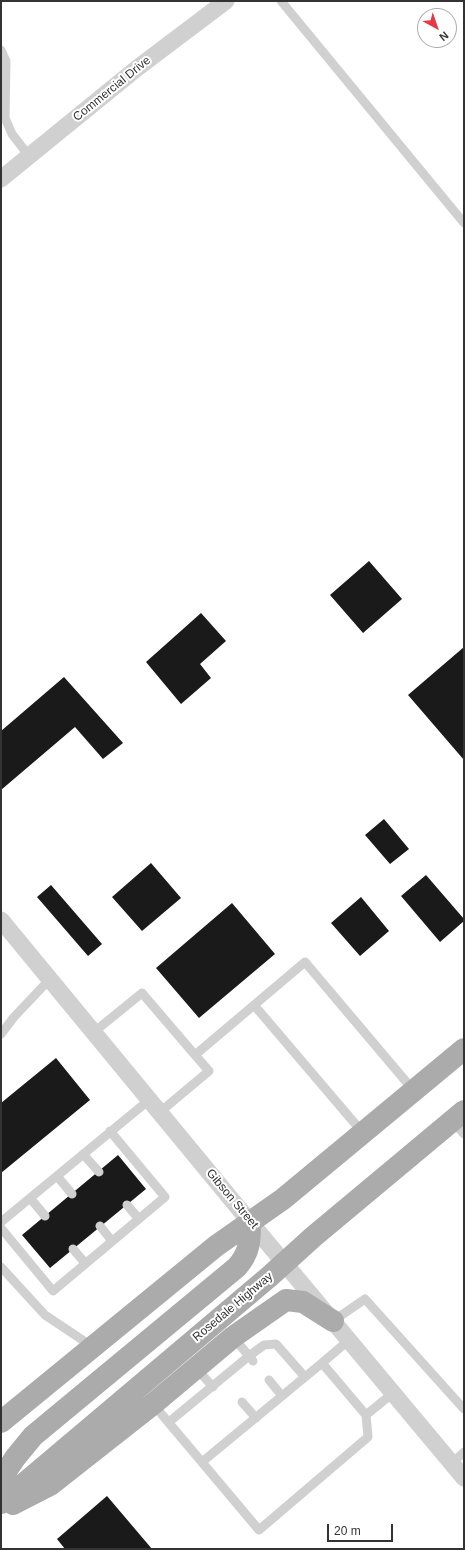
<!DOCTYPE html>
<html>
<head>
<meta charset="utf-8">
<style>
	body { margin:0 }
	#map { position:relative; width:465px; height:1550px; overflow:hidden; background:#fff; font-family:Arial,sans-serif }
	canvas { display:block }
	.frame { position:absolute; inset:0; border:2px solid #333; pointer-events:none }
	.north { position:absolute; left:417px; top:8px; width:40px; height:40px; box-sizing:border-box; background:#fff; border:1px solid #adadad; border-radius:50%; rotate:140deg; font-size:11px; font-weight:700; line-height:16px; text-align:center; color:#333 }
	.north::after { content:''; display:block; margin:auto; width:14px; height:18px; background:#e63946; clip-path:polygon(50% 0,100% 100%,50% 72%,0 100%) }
	.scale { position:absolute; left:327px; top:1524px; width:66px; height:18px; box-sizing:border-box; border:2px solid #333; border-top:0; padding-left:5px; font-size:12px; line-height:14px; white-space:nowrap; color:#333; -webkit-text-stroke:3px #fff; paint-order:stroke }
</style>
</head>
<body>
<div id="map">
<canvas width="465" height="1550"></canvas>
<div class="frame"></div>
<div class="north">N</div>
<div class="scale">20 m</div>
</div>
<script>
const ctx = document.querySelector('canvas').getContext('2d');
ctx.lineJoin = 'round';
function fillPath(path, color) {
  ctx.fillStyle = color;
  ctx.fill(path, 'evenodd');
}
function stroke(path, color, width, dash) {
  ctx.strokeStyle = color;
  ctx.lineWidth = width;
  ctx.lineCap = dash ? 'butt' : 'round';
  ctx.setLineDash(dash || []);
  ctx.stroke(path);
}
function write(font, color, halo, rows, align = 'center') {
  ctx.font = font + ' Arial,sans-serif';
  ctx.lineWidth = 4;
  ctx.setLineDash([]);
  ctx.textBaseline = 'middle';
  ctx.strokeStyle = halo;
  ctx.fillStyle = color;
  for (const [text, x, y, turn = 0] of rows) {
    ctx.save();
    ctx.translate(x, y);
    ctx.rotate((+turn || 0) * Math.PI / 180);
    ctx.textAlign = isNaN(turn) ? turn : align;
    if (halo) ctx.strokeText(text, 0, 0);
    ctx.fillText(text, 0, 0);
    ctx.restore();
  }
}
fillPath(new Path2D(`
	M369 561 402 599 363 633 330 595Z
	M201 613 226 641 200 664 211 678 181 704 146 662Z
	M464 647V760L408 695Z
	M64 677 123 743 103 759 75 727 1 790V731Z
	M384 819 409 849 390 864 365 835Z
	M151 863 181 898 142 931 112 897Z
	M426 875 464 919V921L440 942 401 896Z
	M51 885 102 944 88 956 37 897Z
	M361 897 389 931 360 956 331 923Z
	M232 903 275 954 199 1018 156 968Z
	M56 1058 90 1100 1 1173V1103Z
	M118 1155 146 1189 50 1268 22 1235Z
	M107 1496 152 1549H65L57 1539Z`), '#1a1a1a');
stroke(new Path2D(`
	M281 1 464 223
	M1 50 6 61 5 118 12 134 29 156
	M254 1005 363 1133
	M94 1032 142 993 195 1055
	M1 1034 14 1017 50 979
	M160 1112 209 1071 195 1055 305 962 414 1091
	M452 1121 464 1134
	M83 1154 99 1172
	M57 1176 72 1194
	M30 1198 45 1216
	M127 1205 139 1219
	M1 1222 149 1100
	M100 1226 112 1241
	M1 1228 53 1291 165 1197 110 1131
	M73 1249 85 1263
	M1 1267 45 1315 93 1347
	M333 1321 365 1299 464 1409
	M253 1361 249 1356 264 1345 276 1344 305 1377
	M322 1363 349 1340
	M196 1368 213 1387
	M269 1380 282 1396
	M242 1402 256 1418
	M153 1404 259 1530 368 1437 366 1415 322 1363 202 1462
	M366 1415 393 1393
	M169 1422 249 1356 233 1337
	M452 1463 464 1452`), '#d0d0d0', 9);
stroke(new Path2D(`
	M1 179 136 69 226 1
	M1 920 250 1222 464 1478`), '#d0d0d0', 17);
stroke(new Path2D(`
	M1 1422 216 1246 283 1199 464 1049
	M1 1479 15 1458 33 1436 237 1267C250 1252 250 1241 250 1222
	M1 1503 270 1276 313 1237 464 1111
	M13 1504 50 1485 153 1404 233 1337 286 1300 303 1302 333 1321`), '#ababab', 22);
write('12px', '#333', '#fff', [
	["Commercial Drive",112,89,-39],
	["Gibson Street",232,1199,50],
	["Rosedale Highway",233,1307,-40]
]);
</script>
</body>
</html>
